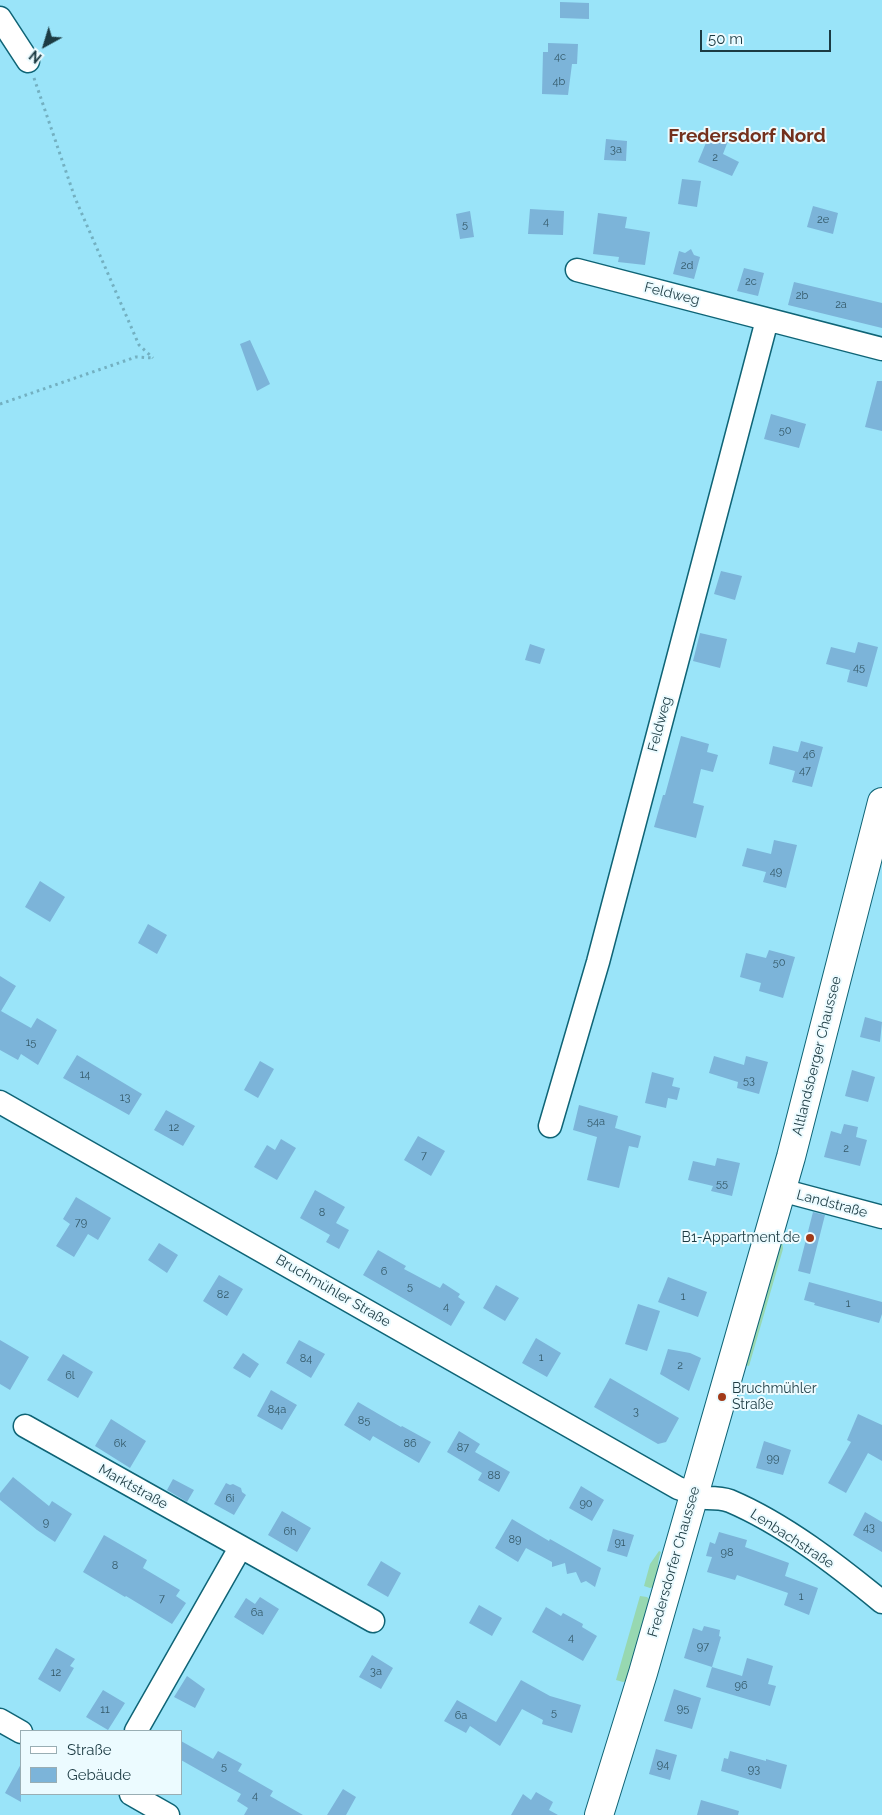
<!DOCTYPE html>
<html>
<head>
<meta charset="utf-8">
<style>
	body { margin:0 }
	#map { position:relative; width:882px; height:1815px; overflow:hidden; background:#9ae4f9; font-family:Raleway,sans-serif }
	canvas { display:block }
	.legend { position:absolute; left:20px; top:1730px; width:162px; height:65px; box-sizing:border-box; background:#ecfbff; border:1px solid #99aeb4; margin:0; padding:6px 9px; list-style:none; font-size:15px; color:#1c3b43 }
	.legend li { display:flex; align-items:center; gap:10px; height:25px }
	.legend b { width:25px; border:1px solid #99aeb4 }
	.north { position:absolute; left:20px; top:20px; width:50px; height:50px; -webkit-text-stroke:4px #ecfbff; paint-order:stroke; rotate:219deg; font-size:14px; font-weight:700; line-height:20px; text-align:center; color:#1c3b43 }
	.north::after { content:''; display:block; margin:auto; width:18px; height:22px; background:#1c3b43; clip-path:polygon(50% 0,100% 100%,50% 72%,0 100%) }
	.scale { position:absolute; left:700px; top:30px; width:131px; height:22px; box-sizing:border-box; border:2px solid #1c3b43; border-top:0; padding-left:6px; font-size:15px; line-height:18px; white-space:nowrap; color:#1c3b43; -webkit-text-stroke:4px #ecfbff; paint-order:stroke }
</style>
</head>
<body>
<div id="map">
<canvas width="882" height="1815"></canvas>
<ul class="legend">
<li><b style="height:6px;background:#fff"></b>Straße</li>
<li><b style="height:14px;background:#7cb4d9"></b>Gebäude</li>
</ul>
<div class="north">N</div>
<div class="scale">50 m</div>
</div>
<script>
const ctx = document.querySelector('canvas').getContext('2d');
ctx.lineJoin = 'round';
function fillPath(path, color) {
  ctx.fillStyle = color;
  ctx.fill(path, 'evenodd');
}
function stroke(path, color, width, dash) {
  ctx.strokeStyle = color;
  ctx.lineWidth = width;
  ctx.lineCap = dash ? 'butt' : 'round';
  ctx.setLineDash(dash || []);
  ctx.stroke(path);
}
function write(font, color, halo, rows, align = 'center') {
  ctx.font = font + ' Raleway,sans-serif';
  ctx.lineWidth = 4;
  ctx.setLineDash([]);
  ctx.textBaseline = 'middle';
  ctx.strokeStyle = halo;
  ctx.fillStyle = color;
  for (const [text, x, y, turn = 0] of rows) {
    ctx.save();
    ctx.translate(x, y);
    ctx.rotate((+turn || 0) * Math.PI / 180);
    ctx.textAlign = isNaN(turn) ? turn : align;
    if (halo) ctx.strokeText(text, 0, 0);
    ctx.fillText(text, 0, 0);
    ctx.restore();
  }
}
fillPath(new Path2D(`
	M781 1228 783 1249 749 1366 745 1365Z
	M659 1551 661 1552C656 1563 659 1574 657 1586L650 1588 644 1586 650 1564Z
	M640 1596 647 1597 652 1602 629 1680 623 1682 616 1680Z`), '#97d8b1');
fillPath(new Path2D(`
	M560 2 589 3V19L560 18Z
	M548 43 578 44 577 64H572L568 95 542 94 543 52H548Z
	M710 133 728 141 723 154 739 162 732 176 698 162Z
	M606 139 627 141 626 161 604 160Z
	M682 179 701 181 697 207 678 204Z
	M813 206 838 213 833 234 807 227Z
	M530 209 564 211 563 235 528 234Z
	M470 211 474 237 460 239 456 214Z
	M598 213 627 217 625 228 650 232 645 265 618 262 619 257 593 254Z
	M691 249 694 255 700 257 694 279 673 274 679 251 685 253Z
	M744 268 764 273 758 296 737 291Z
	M794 282 882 303V328L788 305Z
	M250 340 270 384 257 391 240 344Z
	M877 381H882V431L865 427Z
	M771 414 806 424 799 448 764 439Z
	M721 571 742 576 735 600 714 594Z
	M700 633 727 639 720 668 693 661Z
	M858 642 878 647 867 687 847 682 850 670 826 664 831 647 855 653Z
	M530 644 545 649 540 664 525 660Z
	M681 736 709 744 707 752 718 755 713 772 701 769 693 803 704 806 696 838 654 827 663 795H665Z
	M801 741 823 747 812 787 792 782 795 771 769 764 773 746 798 752Z
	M774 840 797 845 786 888 763 882 766 872 742 866 747 848 771 854Z
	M40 881 65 897 50 922 25 907Z
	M148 924 167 935 157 954 138 943Z
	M769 950 795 957 783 998 759 991 761 983 740 977 746 953 766 958Z
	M0 976 16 986 1 1011 31 1028 37 1018 57 1030 38 1065 21 1054 18 1060 0 1050Z
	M865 1017 882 1022 880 1042 860 1037Z
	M77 1055 142 1094 129 1115 63 1078Z
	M714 1056 744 1065 746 1056 768 1062 759 1094 737 1088 738 1082 709 1073Z
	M260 1061 274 1069 258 1098 244 1090Z
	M852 1070 875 1077 868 1102 845 1096Z
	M652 1072 674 1078 672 1086 680 1088 677 1100 668 1098 666 1108 645 1103Z
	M579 1105 618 1116 615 1128 641 1136 638 1148 629 1146 619 1188 587 1180 597 1137 573 1130Z
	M166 1110 195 1126 183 1146 154 1130Z
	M844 1124 858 1127 856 1137 867 1140 860 1166 824 1157 831 1131 841 1134Z
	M418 1136 445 1151 431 1176 404 1160Z
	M281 1139 296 1148 277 1180 254 1167 267 1145 275 1150Z
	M717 1158 740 1163 732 1196 711 1191 713 1186 688 1180 693 1161 715 1166Z
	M315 1190 345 1207 336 1223 349 1230 339 1249 326 1242 330 1235 300 1218Z
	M76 1197 111 1218 98 1240 88 1234 74 1257 56 1246 70 1224 63 1219Z
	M813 1212 825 1215 810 1274 798 1271Z
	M159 1243 178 1255 167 1273 148 1260Z
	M378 1250 406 1266 404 1269 440 1288 443 1283 460 1294 458 1297 465 1302 451 1326 363 1275Z
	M219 1275 243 1289 227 1316 203 1301Z
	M668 1277 707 1292 698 1317 658 1302Z
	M809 1282 882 1302V1314L879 1323 814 1305 815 1303 804 1300Z
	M496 1285 519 1298 505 1321 483 1308Z
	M638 1304 660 1311 647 1351 625 1344Z
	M536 1338 561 1353 547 1377 522 1363Z
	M0 1340 29 1357 10 1390 0 1384Z
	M299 1340 325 1354 311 1378 286 1363Z
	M668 1349 690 1353 701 1358 689 1391 660 1374Z
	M243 1353 259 1364 250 1378 233 1368Z
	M63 1354 93 1372 78 1398 47 1380Z
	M610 1378 679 1418 666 1442 658 1444 594 1407Z
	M271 1390 297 1405 282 1430 257 1416Z
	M358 1402 401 1427 402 1426 431 1442 419 1463 373 1436 370 1441 344 1425Z
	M858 1414 882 1425V1461L868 1453 846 1493 828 1483 851 1442 847 1440Z
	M111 1419 146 1441 130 1468 95 1446Z
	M459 1431 480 1444 475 1452 510 1472 499 1492 478 1480 482 1473 447 1452Z
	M764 1441 791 1450 783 1475 756 1468Z
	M13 1477 49 1506 52 1501 72 1514 55 1542 37 1530 0 1500V1493Z
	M173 1479 194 1490 187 1502 167 1490Z
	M226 1483 230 1485 233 1484 241 1488 242 1492 246 1495 234 1515 214 1504Z
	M581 1486 604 1500 592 1521 569 1508Z
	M282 1511 311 1528 297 1552 268 1535Z
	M865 1512 882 1522V1552L853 1535Z
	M512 1519 549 1541 550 1539 601 1568 595 1587 586 1581 581 1583 576 1572 567 1574 565 1563 552 1567V1562L526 1548 518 1562 495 1548Z
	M613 1529 634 1535 627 1557 607 1551Z
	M719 1532 747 1540 745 1547 789 1563 785 1576 818 1588 809 1615 784 1605 788 1593 737 1575 735 1580 707 1572 712 1557 706 1556 710 1542 715 1544Z
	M104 1535 147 1560 143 1568 180 1590 176 1596 186 1603 172 1624 126 1596 125 1597 83 1572Z
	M381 1561 401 1573 388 1597 367 1585Z
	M260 1597 279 1609 263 1635 234 1617 246 1598 255 1604Z
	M479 1605 502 1618 492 1636 469 1623Z
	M546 1607 561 1616 563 1613 583 1624 582 1627 597 1636 583 1661 532 1632Z
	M704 1626 720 1630 719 1636 721 1637 712 1667 684 1658 693 1628 702 1631Z
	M56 1648 75 1659 70 1666 74 1668 60 1692 38 1679Z
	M372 1655 393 1668 381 1689 359 1677Z
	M747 1658 773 1666 768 1684 776 1686 770 1706 706 1687 712 1667 742 1676Z
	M187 1676 205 1689 195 1708 174 1697Z
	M521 1680 550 1696 581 1705 572 1733 542 1724 543 1720 522 1709 500 1746 470 1726 466 1733 444 1721 457 1700 496 1722Z
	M674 1689 701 1698 692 1729 664 1721Z
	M103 1690 125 1703 108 1730 86 1717Z
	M181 1741 213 1759 218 1751 242 1764 238 1771 273 1791 270 1796 303 1815H244L248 1808 237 1801 241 1794 181 1760Z
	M656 1749 677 1755 670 1780 649 1774Z
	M730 1751 766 1761V1759L787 1765 781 1789 721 1771 724 1758 728 1759Z
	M21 1764V1802L5 1793Z
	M343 1789 356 1797 346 1815H327Z
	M536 1792 553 1802 549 1810 558 1815H511L523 1794 531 1800Z
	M701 1800 739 1811 738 1815H697Z`), '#7cb4d9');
const minor = new Path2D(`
	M0 18 28 61
	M577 270 882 349
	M0 1102 678 1488C687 1491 698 1497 707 1498 715 1498 722 1498 730 1501 784 1524 837 1565 882 1602
	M550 1126 598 962 767 320
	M781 1190 882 1217
	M25 1426 373 1621
	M0 1720 21 1732
	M136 1731 240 1548
	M131 1794 168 1815`);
const major = new Path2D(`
	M599 1815 643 1673 791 1157 882 802`);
stroke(minor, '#0f6476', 25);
stroke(major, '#0f6476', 30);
stroke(new Path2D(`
	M34 78 75 198 139 345 153 358
	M0 404 136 357 153 358`), '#73b0c1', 3, [2.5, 4]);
stroke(minor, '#fff', 22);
stroke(major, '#fff', 28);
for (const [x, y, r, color] of [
	[810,1238,5,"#a13a19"],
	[722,1397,5,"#a13a19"]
]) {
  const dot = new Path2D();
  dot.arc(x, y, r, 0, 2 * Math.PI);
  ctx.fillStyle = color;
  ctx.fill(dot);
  stroke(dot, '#ecfbff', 2);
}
write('11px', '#345968', null, [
	["4c",560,57],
	["4b",559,82],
	["3a",616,150],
	["2",715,158],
	["2e",823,220],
	["4",546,222],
	["5",465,225],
	["2d",687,266],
	["2c",751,282],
	["2b",802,296],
	["2a",841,305],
	["50",785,431],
	["45",859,668],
	["46",809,755],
	["47",805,771],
	["49",776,872],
	["50",779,963],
	["15",31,1043],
	["14",85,1075],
	["53",749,1081],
	["13",125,1098],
	["54a",596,1122],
	["12",174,1128],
	["2",846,1149],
	["7",424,1156],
	["55",722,1184],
	["8",322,1213],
	["79",81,1223],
	["6",384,1272],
	["5",410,1287],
	["82",223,1295],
	["1",683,1297],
	["1",848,1304],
	["4",446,1307],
	["1",541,1358],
	["84",306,1359],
	["2",680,1366],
	["6l",70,1376],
	["84a",277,1410],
	["3",636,1412],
	["85",364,1421],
	["6k",120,1444],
	["86",410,1444],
	["87",463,1448],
	["99",773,1459],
	["88",494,1476],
	["6i",230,1499],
	["90",586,1504],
	["9",46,1523],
	["43",869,1528],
	["6h",290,1532],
	["89",515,1540],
	["91",620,1543],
	["98",727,1553],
	["8",115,1566],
	["1",801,1597],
	["7",162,1599],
	["6a",257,1613],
	["4",571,1638],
	["97",703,1647],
	["3a",376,1672],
	["12",56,1673],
	["96",741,1686],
	["95",683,1709],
	["11",105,1710],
	["5",554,1713],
	["6a",461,1716],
	["94",663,1765],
	["5",224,1767],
	["93",754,1770],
	["4",255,1796]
]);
write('14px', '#1c3b43', '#ecfbff', [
	["Feldweg",672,294,14],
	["Feldweg",660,724,-75],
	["Altlandsberger Chaussee",817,1056,-76],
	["Landstraße",832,1204,15],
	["Bruchmühler Straße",333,1291,30],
	["Marktstraße",133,1487,29],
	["Lenbachstraße",792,1539,33],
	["Fredersdorfer Chaussee",674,1562,-74]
]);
write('14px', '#1c3b43', '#ecfbff', [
	["B1-Appartment.de",800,1238],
	["Bruchmühler",732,1389,"left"],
	["Straße",732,1405,"left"]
], 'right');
write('bold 19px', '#73301c', '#ecfbff', [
	["Fredersdorf Nord",747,136]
]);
</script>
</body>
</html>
